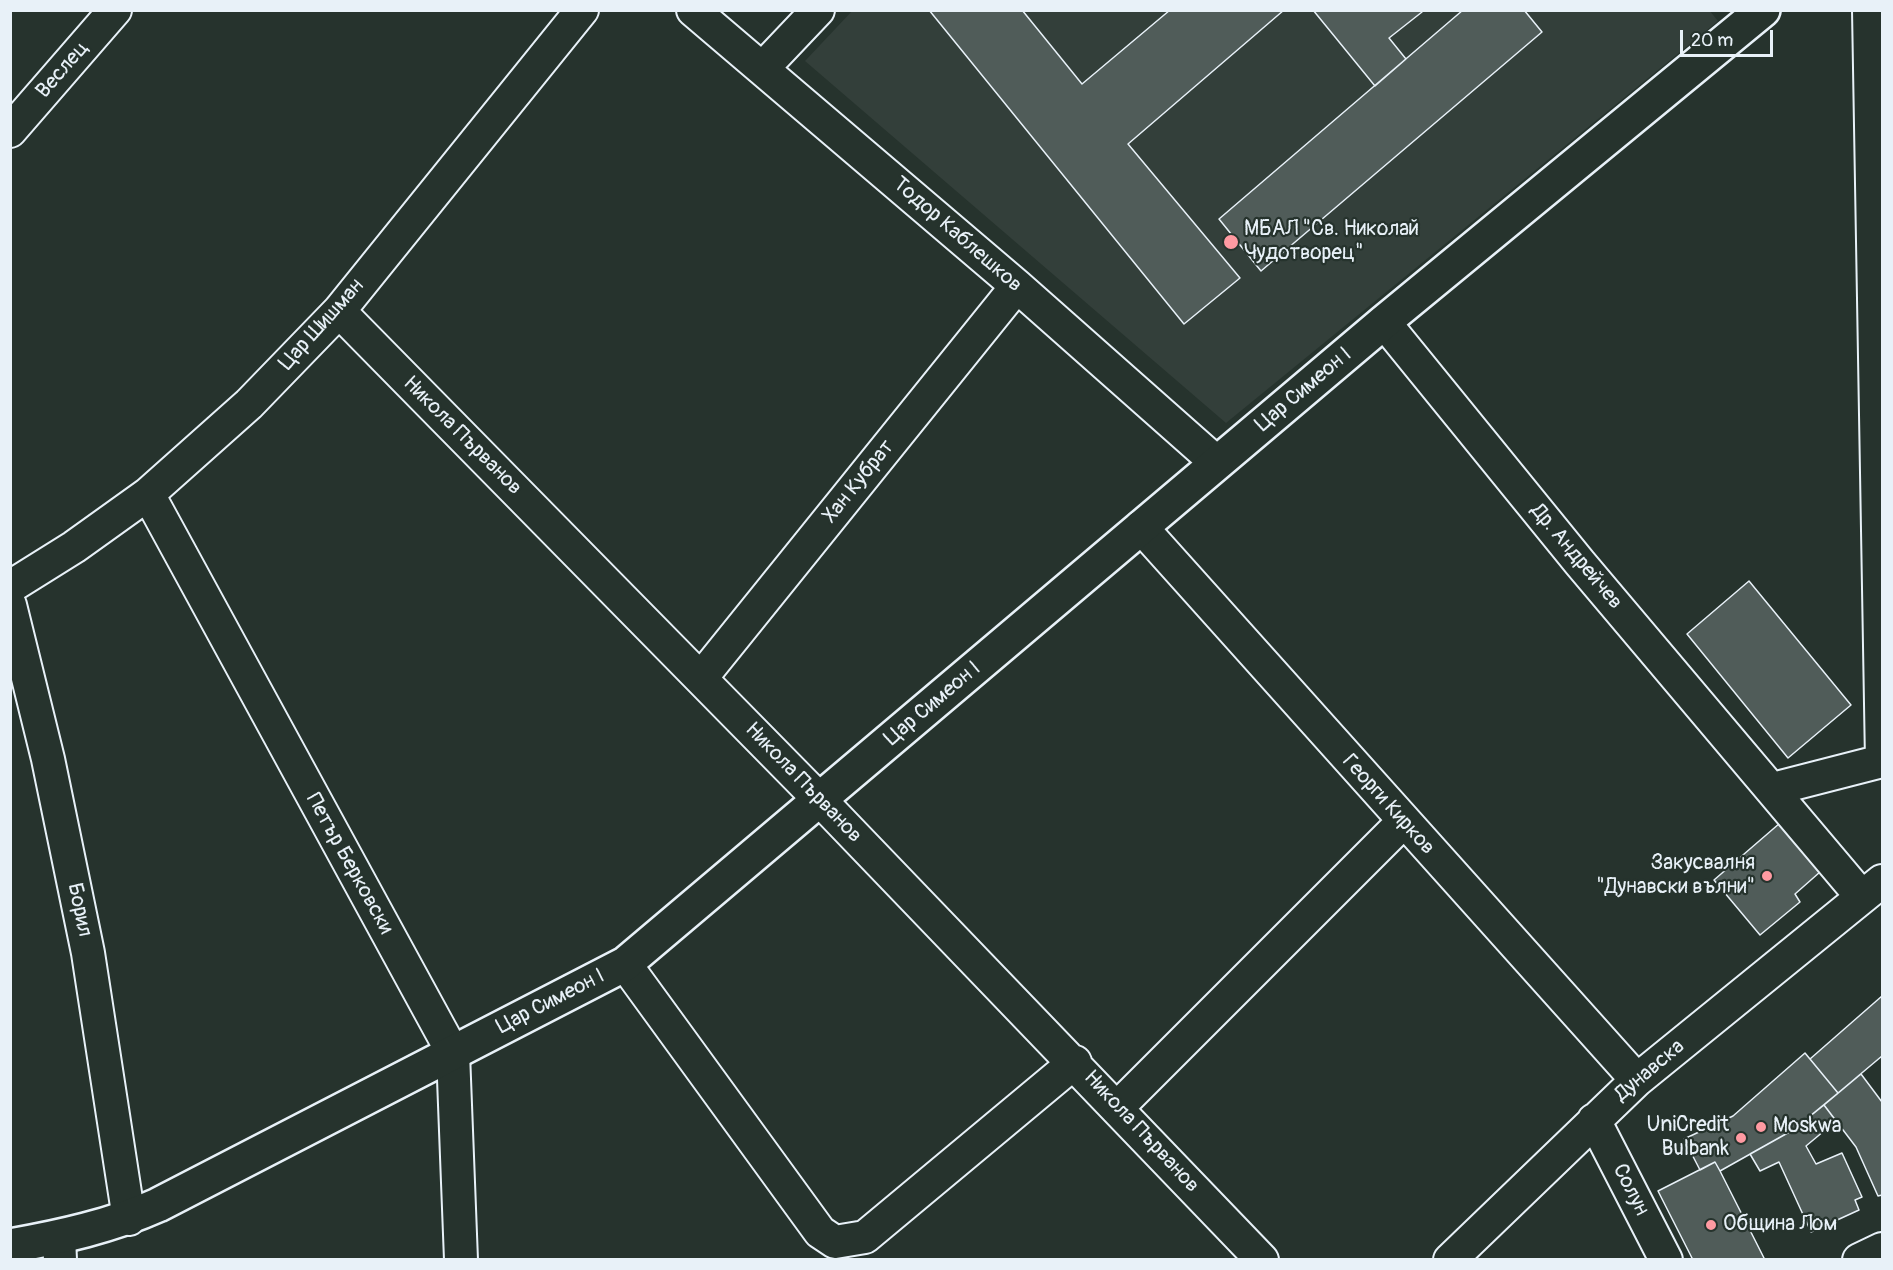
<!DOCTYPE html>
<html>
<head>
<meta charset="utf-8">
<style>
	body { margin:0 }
	#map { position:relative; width:1893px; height:1270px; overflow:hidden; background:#26332d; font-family:Pangolin,sans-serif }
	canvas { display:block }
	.frame { position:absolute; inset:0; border:12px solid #e8f1f8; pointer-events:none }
	.scale { position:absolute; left:1680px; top:30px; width:93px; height:27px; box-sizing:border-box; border:3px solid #e8f1f8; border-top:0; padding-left:8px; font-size:18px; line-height:21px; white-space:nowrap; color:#e8f1f8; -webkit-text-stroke:4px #26332d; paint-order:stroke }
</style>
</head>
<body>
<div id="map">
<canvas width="1893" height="1270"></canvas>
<div class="frame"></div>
<div class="scale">20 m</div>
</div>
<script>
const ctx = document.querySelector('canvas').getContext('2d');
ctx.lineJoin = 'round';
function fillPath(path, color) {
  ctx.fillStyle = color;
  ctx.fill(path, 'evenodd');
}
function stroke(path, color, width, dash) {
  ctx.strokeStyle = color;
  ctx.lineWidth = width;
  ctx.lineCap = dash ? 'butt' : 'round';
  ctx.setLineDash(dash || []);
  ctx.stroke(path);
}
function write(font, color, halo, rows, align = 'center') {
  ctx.font = font + ' Pangolin,sans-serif';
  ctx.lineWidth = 4.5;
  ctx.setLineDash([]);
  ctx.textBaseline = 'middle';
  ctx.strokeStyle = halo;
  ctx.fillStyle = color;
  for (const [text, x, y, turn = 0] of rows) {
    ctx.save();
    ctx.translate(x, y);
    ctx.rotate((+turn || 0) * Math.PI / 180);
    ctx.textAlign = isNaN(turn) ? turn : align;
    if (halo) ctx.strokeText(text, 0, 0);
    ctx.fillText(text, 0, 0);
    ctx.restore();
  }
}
fillPath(new Path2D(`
	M853 10H1709L1718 21 1226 423 805 61Z`), '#333f3a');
const building = new Path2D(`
	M929 10H1022L1082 84 1170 10H1284L1128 144 1240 278 1184 324Z
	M1313 10H1421L1422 12 1389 38 1406 59 1375 86Z
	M1463 10H1524L1542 32 1261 271 1219 219Z
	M1749 581 1851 705 1788 758 1687 634Z
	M1780 823 1820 872 1795 894 1800 902 1760 935 1714 880Z
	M1882 996V1056L1838 1093 1810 1059Z
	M1805 1053 1838 1093 1793 1130 1720 1171 1715 1162 1700 1170 1684 1139 1733 1116Z
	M1861 1074 1882 1102V1195L1878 1196 1856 1147 1824 1105Z
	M1824 1105 1836 1121 1806 1146 1816 1164 1842 1153 1862 1197 1855 1200 1859 1210 1811 1232 1779 1162 1760 1171 1750 1154 1793 1130Z
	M1715 1162 1720 1171 1765 1260H1693L1658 1191Z`);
fillPath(building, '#505c59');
stroke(building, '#e8f1f8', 1.5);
const street = new Path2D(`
	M693 10 1017 286 1217 463
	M763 68 818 10
	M10 131 115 10
	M339 311 820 800 1262 1260
	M1384 322 1580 563 1862 897
	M148 494 453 1053 461 1260
	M1141 527 1637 1080
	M10 587 74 547 148 494 249 404 339 311 582 10
	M10 605 48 759 88 953 129 1219
	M701 678 1017 286
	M1773 789 1882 761 1869 10
	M625 964 820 1232 835 1242 865 1237 1075 1062
	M1117 1108 1403 822
	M1594 1120 1666 1260
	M59 1237 60 1260
	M1450 1260 1637 1080 1882 881
	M1859 1260 1882 1249`);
const secondary = new Path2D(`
	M10 1246C61 1237 111 1226 158 1205L625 964 1384 322 1763 10`);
stroke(street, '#e8f1f8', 36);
stroke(secondary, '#e8f1f8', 38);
stroke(street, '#26332d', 32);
stroke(secondary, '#26332d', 33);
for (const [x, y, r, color] of [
	[1231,242,8,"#ff9aa2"],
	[1767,876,6,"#ff9aa2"],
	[1761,1127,6,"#ff9aa2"],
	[1741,1138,6,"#ff9aa2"],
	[1711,1225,6,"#ff9aa2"]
]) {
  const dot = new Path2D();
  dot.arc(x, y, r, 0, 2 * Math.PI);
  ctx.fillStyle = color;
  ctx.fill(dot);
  stroke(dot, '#26332d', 2);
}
write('21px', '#e8f1f8', '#26332d', [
	["Веслец",63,70,-49],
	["Тодор Каблешков",957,235,41],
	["Цар Шишман",322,325,-48],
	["Цар Симеон I",1304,390,-40],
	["Никола Първанов",462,436,45],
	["Хан Кубрат",859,482,-51],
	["Др. Андрейчев",1576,557,50],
	["Цар Симеон I",933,704,-40],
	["Никола Първанов",803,783,46],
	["Георги Кирков",1388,805,48],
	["Петър Берковски",349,864,61],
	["Борил",79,910,78],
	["Цар Симеон I",551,1002,-27],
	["Дунавска",1650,1071,-40],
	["Никола Първанов",1141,1132,47],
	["Солун",1630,1190,63]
]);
write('21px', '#e8f1f8', '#26332d', [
	["МБАЛ \"Св. Николай",1244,230],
	["Чудотворец\"",1244,254],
	["Закусвалня",1755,864,"right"],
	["\"Дунавски вълни\"",1755,888,"right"],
	["UniCredit",1729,1126,"right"],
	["Bulbank",1729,1150,"right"],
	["Moskwa",1773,1127],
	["Община Лом",1723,1225]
], 'left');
</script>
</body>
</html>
